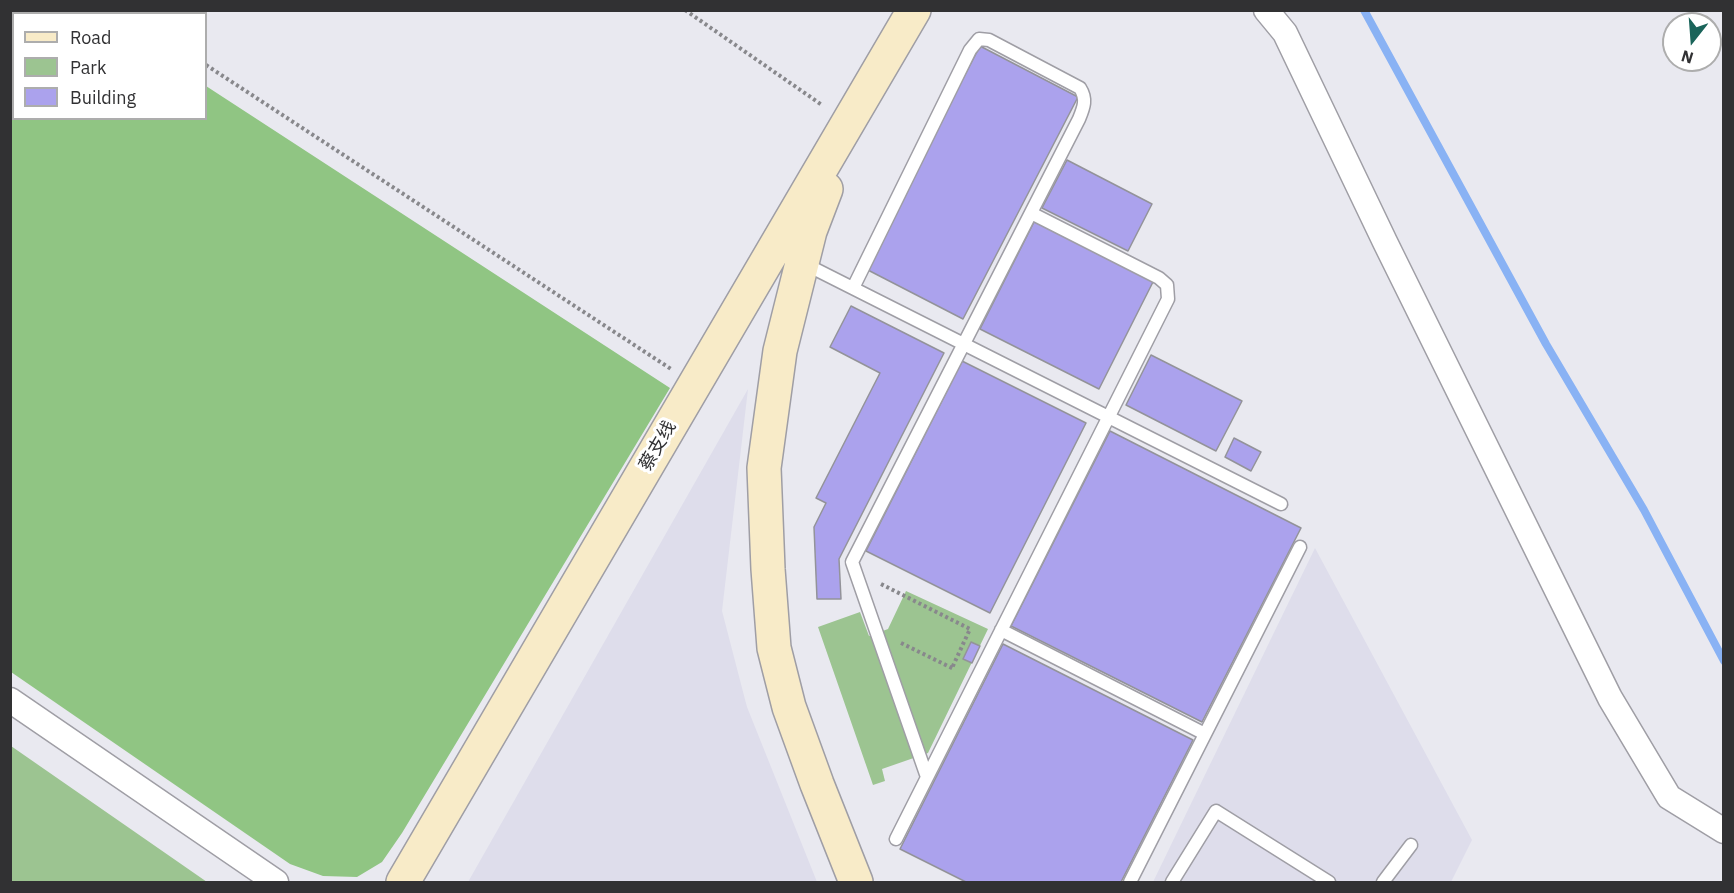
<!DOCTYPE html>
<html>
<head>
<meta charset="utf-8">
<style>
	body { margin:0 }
	#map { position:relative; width:1734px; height:893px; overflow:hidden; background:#e9e9f0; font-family:"IBM Plex Sans",sans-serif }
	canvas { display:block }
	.frame { position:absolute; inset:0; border:12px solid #313133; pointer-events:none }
	.legend { position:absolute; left:12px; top:12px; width:195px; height:108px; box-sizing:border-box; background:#fff; border:2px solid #adadad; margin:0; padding:8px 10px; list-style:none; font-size:18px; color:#313133 }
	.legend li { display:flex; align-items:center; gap:12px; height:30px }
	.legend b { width:30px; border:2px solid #adadad }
	.north { position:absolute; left:1662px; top:12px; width:60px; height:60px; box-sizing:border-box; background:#fff; border:2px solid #adadad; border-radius:50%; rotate:197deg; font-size:16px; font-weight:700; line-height:24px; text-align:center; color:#313133 }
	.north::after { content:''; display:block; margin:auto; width:21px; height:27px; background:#1a645a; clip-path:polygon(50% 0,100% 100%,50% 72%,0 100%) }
</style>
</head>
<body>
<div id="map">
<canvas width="1734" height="893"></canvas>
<div class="frame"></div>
<ul class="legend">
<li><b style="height:8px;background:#f8ebc8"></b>Road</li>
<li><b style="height:16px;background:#9cc491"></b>Park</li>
<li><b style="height:16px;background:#aba2ed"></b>Building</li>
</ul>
<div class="north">N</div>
</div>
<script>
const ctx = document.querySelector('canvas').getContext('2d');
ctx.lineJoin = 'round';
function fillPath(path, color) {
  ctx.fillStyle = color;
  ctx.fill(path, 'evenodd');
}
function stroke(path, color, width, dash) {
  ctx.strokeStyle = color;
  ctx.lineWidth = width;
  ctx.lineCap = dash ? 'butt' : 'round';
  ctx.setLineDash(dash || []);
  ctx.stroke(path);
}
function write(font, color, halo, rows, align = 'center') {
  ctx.font = font + ' "IBM Plex Sans","Noto Sans SC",sans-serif';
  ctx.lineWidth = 6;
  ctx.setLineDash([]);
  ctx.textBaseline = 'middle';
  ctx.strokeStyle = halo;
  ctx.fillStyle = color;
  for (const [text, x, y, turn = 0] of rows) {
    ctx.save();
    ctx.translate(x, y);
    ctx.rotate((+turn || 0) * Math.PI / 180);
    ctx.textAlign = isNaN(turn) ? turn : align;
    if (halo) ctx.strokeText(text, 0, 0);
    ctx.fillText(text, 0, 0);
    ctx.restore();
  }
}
fillPath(new Path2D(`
	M748 389 722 611 747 707 817 882H468Z
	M1315 548 1472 840 1451 882H1153Z`), '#deddeb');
fillPath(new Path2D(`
	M906 591 988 629 928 753 882 769 885 781 873 785 818 627 860 612 869 636 888 629Z
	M10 746H11L207 882H11Z`), '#9cc491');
fillPath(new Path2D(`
	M91 11 95 13 14 14V118H206V86L670 388 402 833 382 862 357 877 323 876 290 864 11 672V11Z`), '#90c583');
stroke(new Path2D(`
	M1364 10 1546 344 1644 510 1724 661`), '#89b2f4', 8);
const building = new Path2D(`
	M980 46 1078 97 963 319 864 268Z
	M1067 160 1152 204 1128 251 1042 208Z
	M1035 220 1154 280 1099 389 980 329Z
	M851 306 944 353 839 559 841 599H817L814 527 826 503 816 498 880 373 830 347Z
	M1151 355 1242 401 1216 451 1126 405Z
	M962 361 1086 423 990 613 866 551Z
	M1110 431 1301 528 1202 722 1011 626Z
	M1234 438 1261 452 1251 471 1225 457Z
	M971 642 980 646 972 663 963 659Z
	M1003 644 1193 740 1121 882H966L900 849Z`);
fillPath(building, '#aba2ed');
stroke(building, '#939399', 1.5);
const lane = new Path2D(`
	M803 263 1281 504
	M853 288 970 50 979 39 989 40 1080 88C1087 99 1084 107 1079 119L852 562 927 777
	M1001 630 1205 734
	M896 839 1168 299 1167 285 1159 278 1031 213
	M1130 882 1300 547
	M1172 882 1216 811 1329 882
	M1383 882 1411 845`);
const street = new Path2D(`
	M1266 10 1285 33 1385 242 1610 698 1669 797 1724 831
	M10 700 276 882`);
const secondary = new Path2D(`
	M826 189 810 231 780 351 764 468 768 569 774 648 789 707 817 784 856 882
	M403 882 914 10`);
stroke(lane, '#9f9ea5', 15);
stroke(street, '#9f9ea5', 27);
stroke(secondary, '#9f9ea5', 36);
stroke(new Path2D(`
	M121 10 126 14
	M685 10 822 105
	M206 65 671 369
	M881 584 970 629 952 668
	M901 643 954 669`), '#88888c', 4, [3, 3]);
stroke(lane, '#fff', 12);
stroke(street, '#fff', 24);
stroke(secondary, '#f8ebc8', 33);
write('18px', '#313133', '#fff', [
	["蔡支线",658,446,-60]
]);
</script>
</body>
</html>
